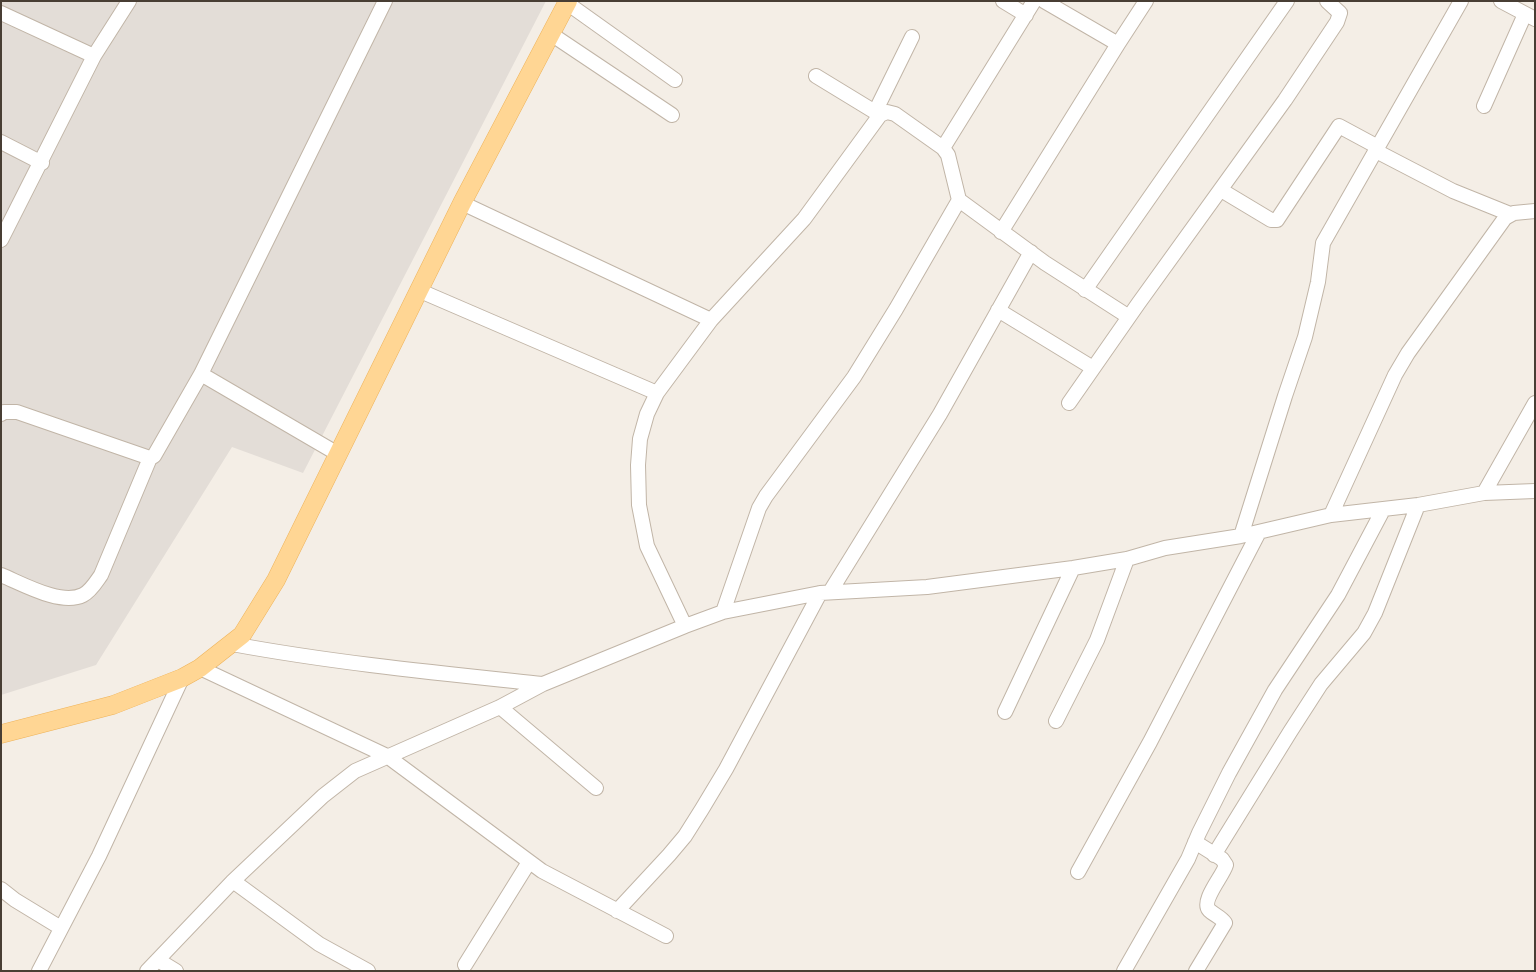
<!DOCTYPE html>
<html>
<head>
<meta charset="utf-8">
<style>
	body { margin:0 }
	#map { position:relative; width:1536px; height:972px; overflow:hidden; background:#f4eee6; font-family:"Exo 2",sans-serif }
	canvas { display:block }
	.frame { position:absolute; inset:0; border:2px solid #483e34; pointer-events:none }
</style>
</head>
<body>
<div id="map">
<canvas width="1536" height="972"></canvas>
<div class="frame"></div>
</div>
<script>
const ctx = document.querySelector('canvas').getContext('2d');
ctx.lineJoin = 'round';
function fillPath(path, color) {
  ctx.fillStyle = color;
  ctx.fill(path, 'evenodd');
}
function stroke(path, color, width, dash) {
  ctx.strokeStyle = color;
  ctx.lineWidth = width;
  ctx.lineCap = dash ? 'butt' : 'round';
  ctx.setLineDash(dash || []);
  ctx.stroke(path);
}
fillPath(new Path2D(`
	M1 1H546L303 473 232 447 96 665 1 695Z`), '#e3ddd7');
const minor = new Path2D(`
	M1003 1 1026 15
	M1044 1 1118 44
	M1501 1 1535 19
	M567 3 675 80
	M1 13 94 56
	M551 34 672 115
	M816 76 880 115
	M1484 106 1525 14
	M875 112 912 37
	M1 142 42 163
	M943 148 1034 1
	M1376 151 1453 191 1510 214
	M1221 190 1271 220H1277L1339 126 1378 147
	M959 200 1045 263 1129 317
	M462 203 711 320
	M1001 232 1118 44 1146 1
	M1 240 94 56 129 1
	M418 290 657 393
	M1085 290 1287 1
	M998 310 1093 368
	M201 374 338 454
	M1069 403 1138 304 1285 100 1337 22 1340 13 1327 1
	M1 414 4 412H17L150 458 154 456 201 374 385 1
	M1484 493 1535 403
	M1331 515 1395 375 1408 353 1505 218 1514 213 1535 211
	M1241 536 1285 396 1305 337 1318 282 1323 243 1461 1
	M1 575C23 584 61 606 83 595 91 591 96 582 101 575L150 458
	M830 592 940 414 1031 252
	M685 626 647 546 639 505 638 465 640 439 647 414 657 393 711 320 804 219 880 115 887 112 895 114 943 148 948 155 959 200 896 309 854 377 766 496 759 508 723 612
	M232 644C335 663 438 673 542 684
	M200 668 387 756 542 871 666 936
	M500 707 596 788
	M1005 712 1073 568
	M1056 721 1097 640 1127 559
	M1195 842 1222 859 1226 865C1223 876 1201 900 1209 910 1214 915 1221 917 1225 923L1196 971
	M1214 855 1290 732 1321 684 1364 633 1375 613 1418 505
	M1078 872 1150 742 1259 532
	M233 881 319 944 368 971
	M1 889 15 900 61 928
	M617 911 669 855 685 836 702 809 726 769 820 593
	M158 960 176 971
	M465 965 529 862
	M39 971 99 856 182 678
	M147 971 233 881 323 796 355 771 500 707 543 684 685 626 723 612 820 593 927 587 1073 568 1127 559 1165 548 1241 536 1331 515 1418 505 1484 493 1535 491
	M1124 971 1188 859 1199 833 1229 773 1275 690 1338 595 1383 510`);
const major = new Path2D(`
	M1 734 113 705 182 678 200 668 242 635 276 580 462 203 568 1`);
stroke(minor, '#c1b5a7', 16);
stroke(major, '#eeb35a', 19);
stroke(minor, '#fff', 14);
stroke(major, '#ffd694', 18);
</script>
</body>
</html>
